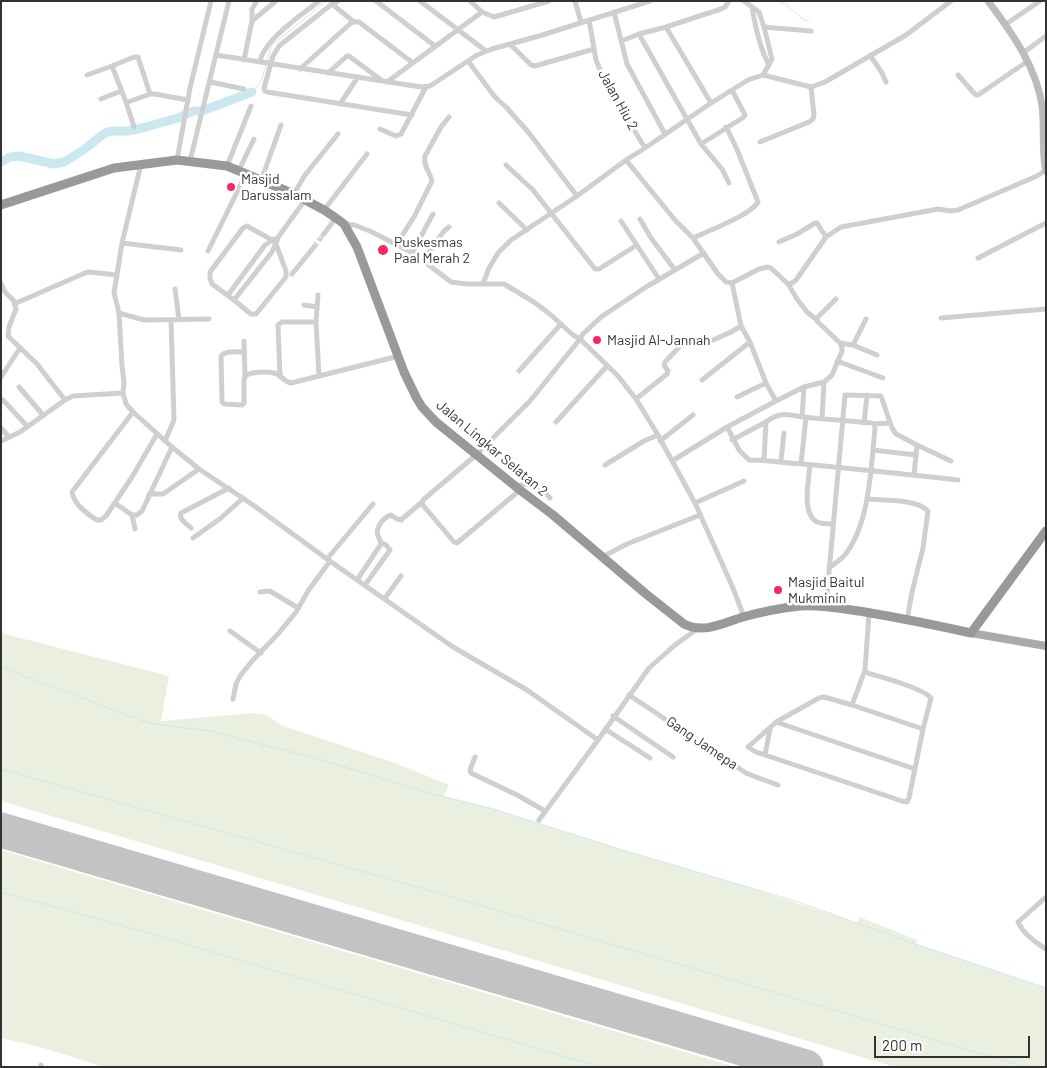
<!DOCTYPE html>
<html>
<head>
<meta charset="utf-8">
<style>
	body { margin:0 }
	#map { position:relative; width:1047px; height:1068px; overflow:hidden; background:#fff; font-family:Barlow,sans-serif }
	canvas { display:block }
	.frame { position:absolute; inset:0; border:2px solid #323232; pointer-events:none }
	.scale { position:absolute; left:874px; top:1036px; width:156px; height:22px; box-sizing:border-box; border:2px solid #323232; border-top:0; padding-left:6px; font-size:15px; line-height:18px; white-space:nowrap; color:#323232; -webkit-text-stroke:4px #fff; paint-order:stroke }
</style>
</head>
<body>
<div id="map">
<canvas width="1047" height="1068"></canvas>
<div class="frame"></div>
<div class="scale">200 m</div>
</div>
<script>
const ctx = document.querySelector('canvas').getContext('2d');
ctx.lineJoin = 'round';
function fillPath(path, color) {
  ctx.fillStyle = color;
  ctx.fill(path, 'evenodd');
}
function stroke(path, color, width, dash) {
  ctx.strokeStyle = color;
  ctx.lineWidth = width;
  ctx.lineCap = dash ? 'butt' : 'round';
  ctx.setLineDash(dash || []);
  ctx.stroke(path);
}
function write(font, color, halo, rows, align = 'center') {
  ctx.font = font + ' Barlow,sans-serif';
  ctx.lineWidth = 5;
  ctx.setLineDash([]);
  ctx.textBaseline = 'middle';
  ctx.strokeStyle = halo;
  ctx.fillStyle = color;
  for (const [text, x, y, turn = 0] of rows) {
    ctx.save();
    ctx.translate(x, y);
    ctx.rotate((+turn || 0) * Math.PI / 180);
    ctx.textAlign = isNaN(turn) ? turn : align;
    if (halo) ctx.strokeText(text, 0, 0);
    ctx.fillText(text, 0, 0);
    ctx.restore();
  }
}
fillPath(new Path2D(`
	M1 633 169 676 161 721 252 713 266 715 283 726 395 763 449 785 444 796 490 808 626 851 748 887 857 923 860 917 917 940 916 944 1046 988V1067H895L1 801Z
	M1 850 736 1067H104L40 1047 1 1038Z`), '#ebefdf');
stroke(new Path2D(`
	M778 1 787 5 804 20 809 21
	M267 62 270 48 272 45 326 1
	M252 92 261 82 266 65
	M1 667 140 720 155 724 211 731 322 760 432 794 490 808 626 851 748 887 804 904 915 944 1046 988
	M1 769 435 892 1026 1067
	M1 892 131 928 600 1067
	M703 1067 704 1063`), '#cbe8f0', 1);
stroke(new Path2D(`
	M1 162 10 157 19 156 54 164 64 162 82 151 101 136 107 132 116 131H128L146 127 178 118 193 111H202L252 92`), '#cbe8f0', 9);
stroke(new Path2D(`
	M800 1065 801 1067`), '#c3c3c3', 14);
stroke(new Path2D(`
	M1 830 806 1067`), '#c3c3c3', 35);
stroke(new Path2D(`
	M314 247 323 235`), '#d6d6d6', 5, [5, 2.5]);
stroke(new Path2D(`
	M338 1 332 4 279 46 273 56 264 88 265 91 267 92 412 115
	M376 1 435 46
	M420 1 486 51
	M470 1 482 12 494 17 549 1
	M575 1 581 22
	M729 1 725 7 721 9 666 27 639 34 701 144 722 169 729 183
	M744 1 759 12 764 27 772 59 763 75
	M332 4 354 22H359L413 63
	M752 7C755 25 760 49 769 65
	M614 12 627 64 665 134
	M589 20 596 60 606 84 645 148
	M252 21 276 1
	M1006 24 1040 1
	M666 27 711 103
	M764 27 811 31
	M621 41 639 34
	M510 44 531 65 535 66 594 49
	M1023 53 1046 36
	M216 55 421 87 430 86 477 55 492 49 539 36 650 1
	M870 55 882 73 886 82
	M244 60 252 21V9L257 1
	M468 61 495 97 507 108 529 133 577 196
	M260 62C263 40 302 15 319 1
	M300 69 351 23 354 22
	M328 73 347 56H349L381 80
	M87 75 112 66
	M958 75 973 92 976 95H978L1028 61
	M210 82 244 89
	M387 82 482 12
	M101 99 121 91
	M126 102H128L150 94H155L188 100
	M340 104 358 77
	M134 127 126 102 112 66 134 57H138L150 94
	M380 129 396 136 401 134 426 87
	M760 142 809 122 813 119 814 115 811 87
	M701 144 744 117 745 115 732 90
	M177 160 190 88 211 1
	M626 160 675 220 693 238 718 274 726 282 732 283 759 269 768 267 771 268 788 284 797 299 807 312 817 320
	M190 161 229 1
	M141 164 122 243 114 293 119 313 122 366 124 383 123 393 126 404 133 412 172 447 199 469 253 505 327 559 453 647 527 690 598 740
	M506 165 533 190 595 269H599L637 245
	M227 166 251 106
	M239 170 254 139
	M261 181 281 125
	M294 194 305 175 338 134
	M499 203 527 230
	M324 210 367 154
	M640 219 651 238 675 270
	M621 221 659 279
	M345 224 354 225 370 231 413 253 451 282 467 284H504L534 302 551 315 573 335 580 339 530 401 476 455 423 500 422 504 454 542 457 543 520 490
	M247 226 272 240 276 244 286 271V277L256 314H251L234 300 212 284 210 278V272L243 228Z
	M323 235 336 218
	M693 238C708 231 751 215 758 202L736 147 726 127
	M779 242 797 234 815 223H817L826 237
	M122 243 181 250
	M396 245 414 217 432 181C430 172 423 166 425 156L441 127 449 117
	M208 251 246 174
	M412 253 433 214
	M704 253 646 287 601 317 583 334 580 339 618 376 636 399 658 435 695 503 733 588 744 617
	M978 258 1046 223
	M423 260 444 231 449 227
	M292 274 314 247
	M1 283 5 292 14 301 16 309 9 327 8 336 37 364 65 400
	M732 283 741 326 750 342 766 383 776 401
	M483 284 489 268 498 253 511 240 577 196 626 160 645 148 711 103 748 80 763 75 811 87 825 82 906 35 951 1
	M788 284 792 283 796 280 826 237 841 227 933 210 938 209 951 211 958 210 1037 176 1046 170
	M175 289 179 320
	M228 295 265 245 274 239
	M318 295 316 322 319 376
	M234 300 272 252 279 236 305 200
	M14 304 85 273 89 272 117 275
	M304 305 317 307
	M119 313 144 320 209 319
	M941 318 1046 309
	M840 343 853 345 877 355
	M704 344 731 332 741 326
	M853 345 866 319
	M244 352C237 352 226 350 221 356L222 402 224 404 242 405 244 403V381L245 376 244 341
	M837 361 883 378
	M519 371 561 324
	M245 376C250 372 267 371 274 373 281 374 282 381 291 383L399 356
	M1 377 20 348
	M280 377 278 325 282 322H316
	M702 380 750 342
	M19 387 43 415
	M737 397 766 383
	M636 399 667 374 668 371 664 365 665 362 683 343
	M3 400 27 426
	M133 412 72 492C74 504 87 514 97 520H101L106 516 132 477 157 434
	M802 417 872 423 874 424 875 428C871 467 870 525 844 556 840 560 834 564 829 568
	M822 419 824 382
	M556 422 607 366
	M864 423 867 395
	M874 424 890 423
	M727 427 739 450 749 460C768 460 785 463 803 464 855 469 906 474 958 480
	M1 428 9 437
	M732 440 766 422
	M1 441 20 432 65 400 73 396 123 393
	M165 441 174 420 171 320
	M660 441 693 415
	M917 445 951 461
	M873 450 916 455
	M764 460 766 422C779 412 786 414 802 417L804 387
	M672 461 727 427 776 401 804 387 824 382 832 375 842 351V348L840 343 817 321 816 319 836 299
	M781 461 784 433
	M801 464 806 417
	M605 465 644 441 658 435
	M810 465C809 479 801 514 817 522 822 524 828 524 833 524
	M515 486C538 482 534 481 550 498
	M149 494H163L199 469
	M867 499C882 500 918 499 928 511L923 548 912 592 907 620
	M115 503 132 515 135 529
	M695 503 744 481
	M132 515H137L142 511 172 447
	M191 528C187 524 178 519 181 513L229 488
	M193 538 221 518 243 498
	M602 557 627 544 700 515
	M327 559 373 504
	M357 580 381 544C381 542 379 539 378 536 375 527 384 517 391 515L397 519 401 520 422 502
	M365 585 390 550 386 545 382 543
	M260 592 270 591 298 608
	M385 598 401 576
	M826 606 845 395 881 396 892 428 896 434 917 445 914 475
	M230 631 261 653
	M864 672C878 676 924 688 931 698L923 729
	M629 695 746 773 756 777 778 785
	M233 699 236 684 240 676 253 660 278 634 296 612 308 591 330 561
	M852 705 923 729 909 798 907 802 902 801 765 755 756 752 748 747 776 722 819 698 824 697 852 705 865 670 869 613
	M613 716 673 757
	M776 722 915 769
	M605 729 650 758
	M765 755 770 729
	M475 757 470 770 471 773 519 796 545 811
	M539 820 598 740 649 668 675 645 697 629
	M1046 897 1018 922C1023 933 1036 943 1046 949
	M40 1067 41 1065`), '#cfcfcf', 5);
stroke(new Path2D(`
	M988 1C1011 31 1037 68 1042 106 1045 128 1041 149 1046 171`), '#bcbcbc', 7);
stroke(new Path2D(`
	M971 633 1046 646`), '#aaa', 8);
stroke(new Path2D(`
	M1 205 114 168 177 160 227 166 294 194 324 210 336 218 344 224 357 247 404 372 416 397 422 407 436 422 520 490 553 515 646 594 684 624C704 634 723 623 743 617 761 612 781 608 800 606 821 604 843 609 865 612 900 618 935 625 971 633L1046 531`), '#999', 9);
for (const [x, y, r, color] of [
	[231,187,5,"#f32a5d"],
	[383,250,6,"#f32a5d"],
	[597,340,5,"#f32a5d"],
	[778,590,5,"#f32a5d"]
]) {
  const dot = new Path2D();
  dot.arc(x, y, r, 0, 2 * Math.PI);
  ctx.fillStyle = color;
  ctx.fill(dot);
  stroke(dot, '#fff', 2);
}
write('14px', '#323232', '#fff', [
	["Jalan Hiu 2",618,100,61],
	["Jalan Lingkar Selatan 2",492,448,40],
	["Gang Jamepa",702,743,34]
]);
write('14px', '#323232', '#fff', [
	["Masjid",241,179],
	["Darussalam",241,195],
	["Puskesmas",394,242],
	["Paal Merah 2",394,258],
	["Masjid Al-Jannah",607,340],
	["Masjid Baitul",788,582],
	["Mukminin",788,598]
], 'left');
</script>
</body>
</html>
